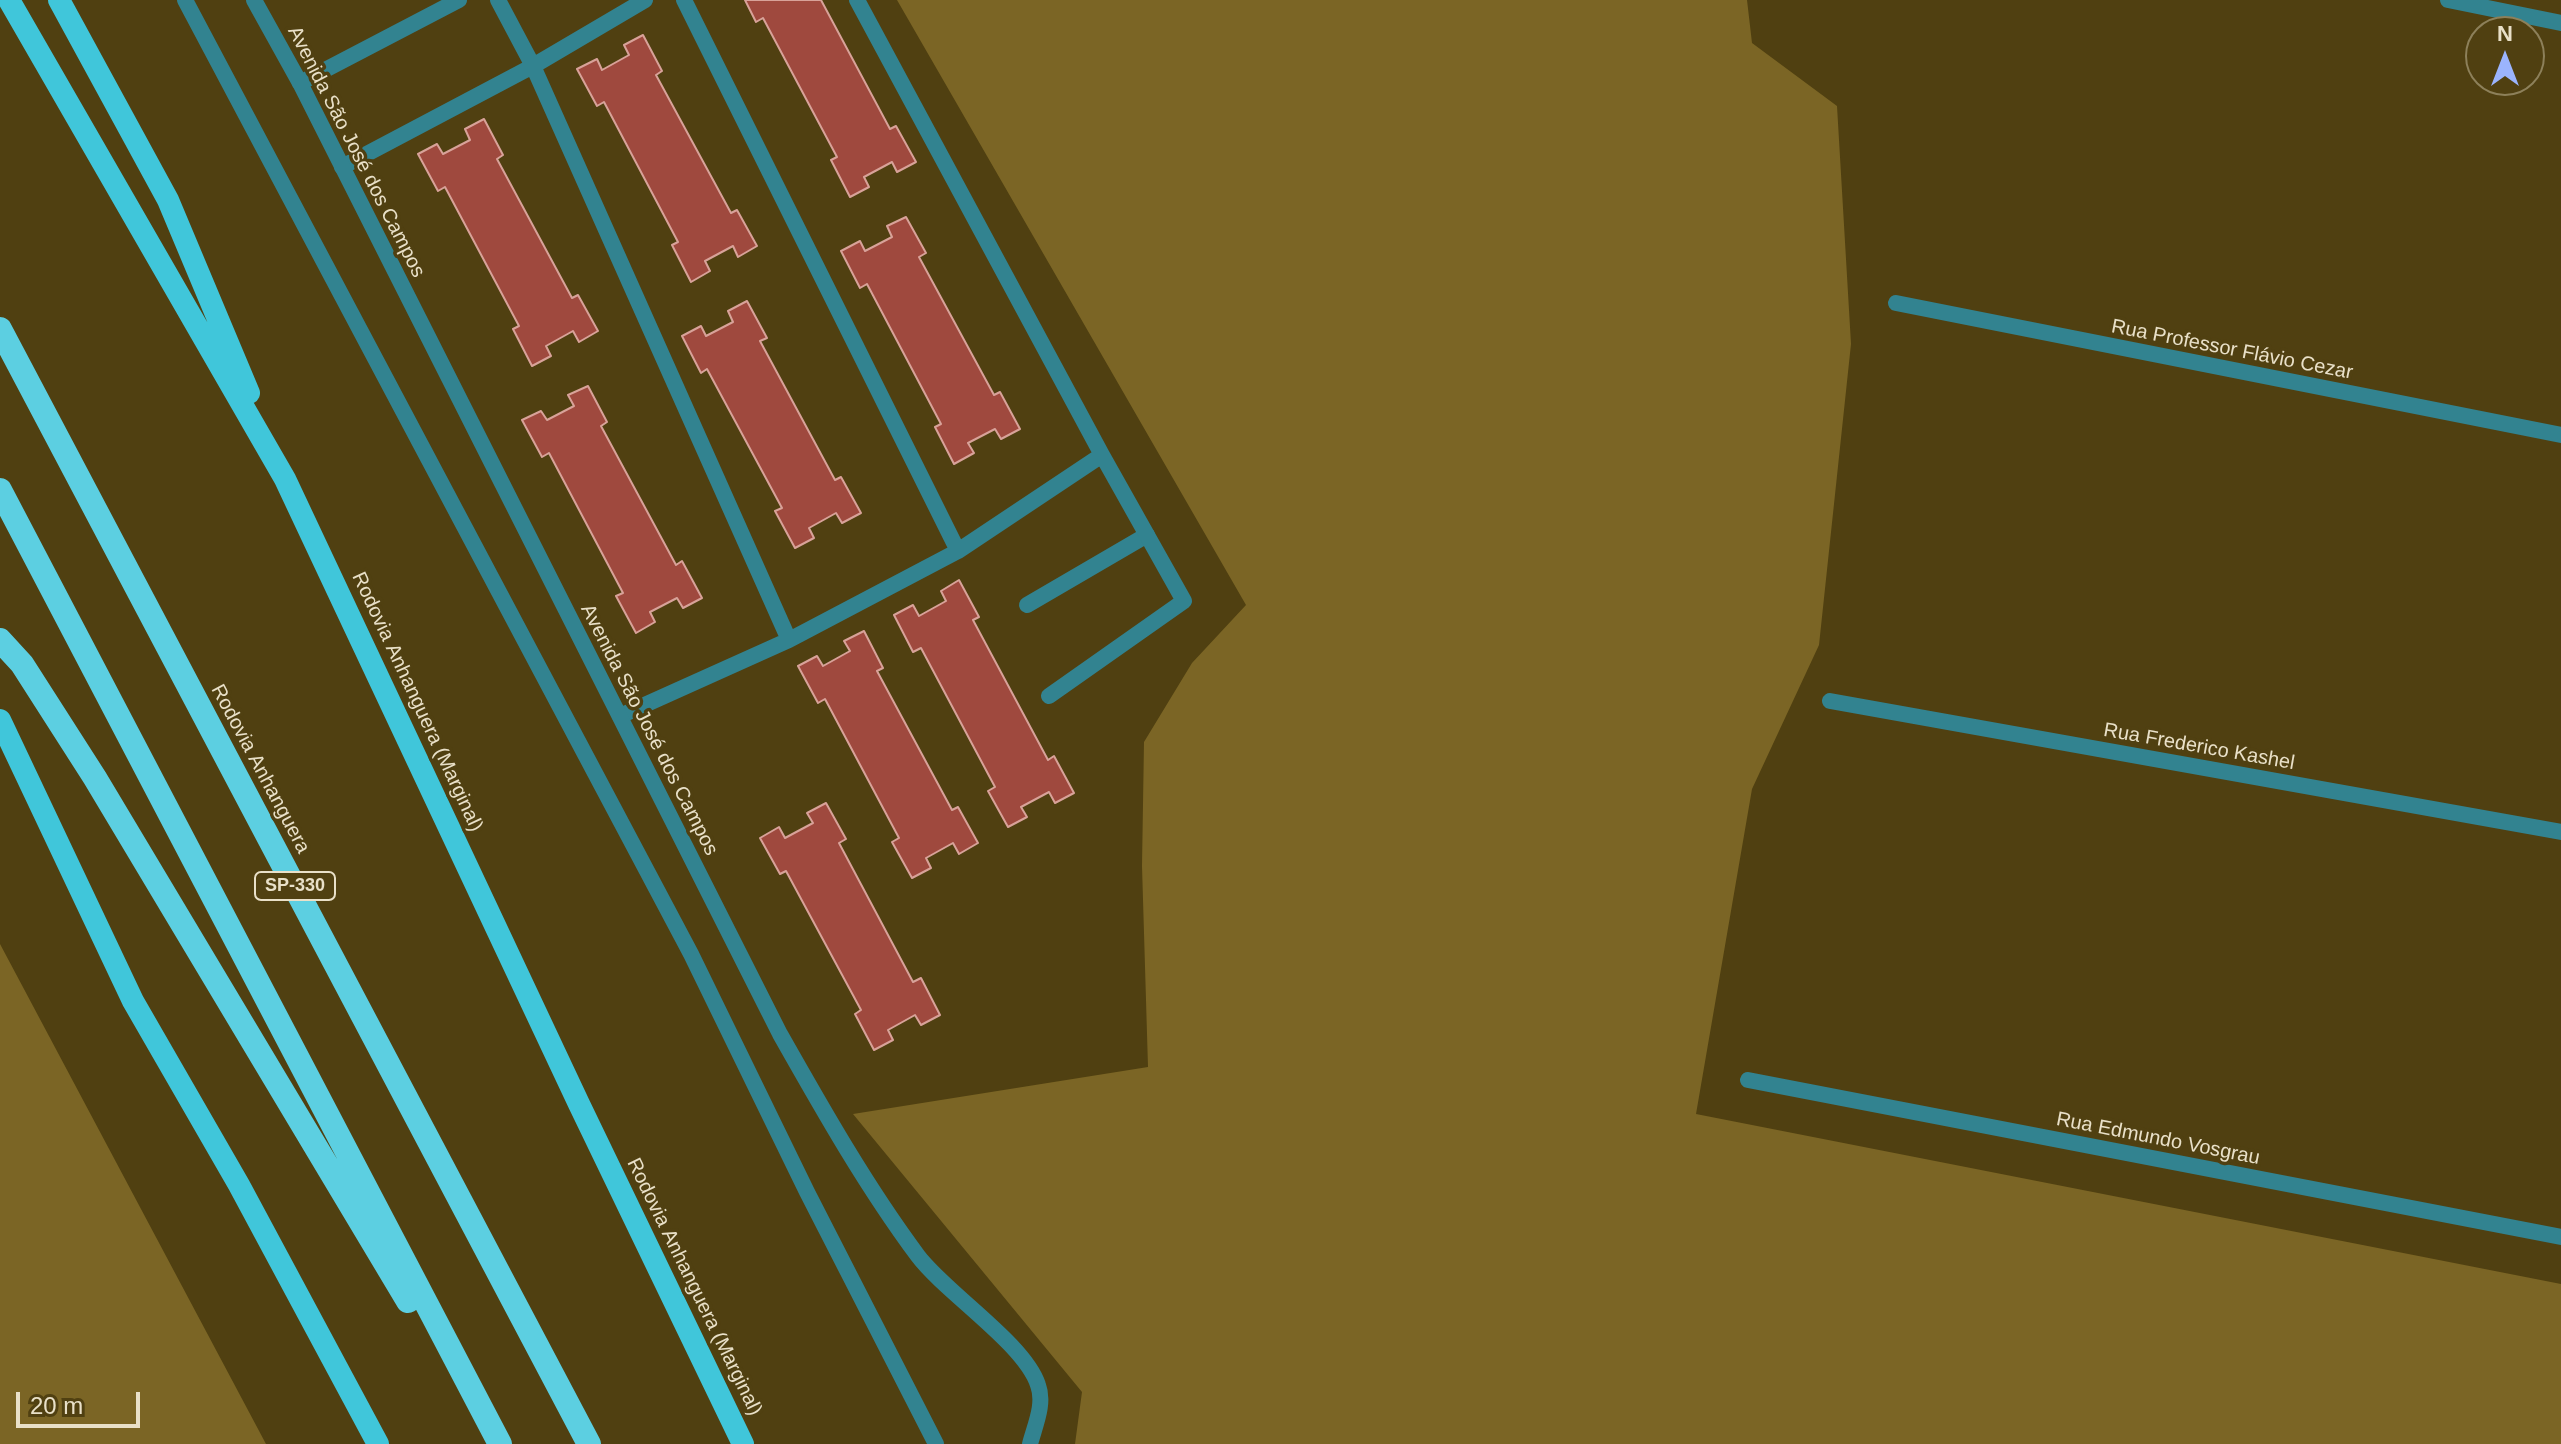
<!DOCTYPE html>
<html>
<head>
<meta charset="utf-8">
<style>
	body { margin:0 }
	#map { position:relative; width:2561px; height:1444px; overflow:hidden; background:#504011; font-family:Arial,sans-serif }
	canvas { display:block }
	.north { position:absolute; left:2465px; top:16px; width:80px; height:80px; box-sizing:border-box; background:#504011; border:2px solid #8d805a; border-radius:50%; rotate:0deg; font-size:22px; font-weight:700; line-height:32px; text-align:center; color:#e9e0c8 }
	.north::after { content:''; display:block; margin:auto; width:28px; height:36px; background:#9bb4fd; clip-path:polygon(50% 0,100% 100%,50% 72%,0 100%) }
	.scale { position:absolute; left:16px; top:1392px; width:124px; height:36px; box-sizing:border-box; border:4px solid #e9e0c8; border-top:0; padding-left:10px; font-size:24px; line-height:28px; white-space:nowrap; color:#e9e0c8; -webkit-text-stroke:6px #504011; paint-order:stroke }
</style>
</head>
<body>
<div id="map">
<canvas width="2561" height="1444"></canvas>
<div class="north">N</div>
<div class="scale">20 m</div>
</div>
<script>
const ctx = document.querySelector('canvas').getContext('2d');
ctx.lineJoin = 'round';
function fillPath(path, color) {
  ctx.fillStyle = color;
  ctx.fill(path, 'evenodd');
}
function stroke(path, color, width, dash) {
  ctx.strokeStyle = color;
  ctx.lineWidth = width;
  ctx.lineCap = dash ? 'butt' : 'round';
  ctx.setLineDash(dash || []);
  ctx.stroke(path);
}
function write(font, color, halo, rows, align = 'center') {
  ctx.font = font + ' Arial,sans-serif';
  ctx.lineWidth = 7;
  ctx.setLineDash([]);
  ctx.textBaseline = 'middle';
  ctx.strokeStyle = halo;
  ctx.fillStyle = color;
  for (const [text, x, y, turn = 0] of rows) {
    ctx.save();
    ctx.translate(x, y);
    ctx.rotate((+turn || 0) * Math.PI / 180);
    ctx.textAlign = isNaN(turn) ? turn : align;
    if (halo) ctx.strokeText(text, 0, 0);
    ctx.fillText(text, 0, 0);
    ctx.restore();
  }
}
fillPath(new Path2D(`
	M897 0H1747L1752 43 1837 106 1851 344 1819 645 1752 789 1696 1114 2561 1284V1444H1075L1082 1392 853 1114 1148 1067 1142 866 1144 742 1192 663 1246 605Z
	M0 944 266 1444H0Z`), '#7b6525');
const building = new Path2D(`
	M745 0H821L890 129 896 126 916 162 897 172 892 162 864 177 869 187 850 197 831 160 837 157 763 18 756 22Z
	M643 35 662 71 656 75 731 213 737 210 757 246 738 257 733 246 705 261 710 271 691 282 672 245 678 242 604 102 597 106 577 69 597 59 602 70 629 55 624 45Z
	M484 119 503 155 497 159 572 298 578 295 598 331 579 342 573 331 546 346 551 356 532 366 513 329 519 326 445 187 438 191 418 154 437 144 443 154 470 140 465 129Z
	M906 217 926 253 919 257 994 395 1000 392 1020 429 1001 439 995 429 968 443 974 453 954 464 935 427 941 424 867 284 860 288 841 251 860 241 865 251 892 237 887 226Z
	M747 301 767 338 760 341 835 480 841 477 861 513 842 523 836 513 809 528 814 538 795 548 775 511 782 508 707 369 701 373 682 336 701 326 706 336 733 322 728 311Z
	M588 386 607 422 601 426 676 565 682 561 702 598 683 608 677 598 650 612 655 622 636 633 616 596 623 593 549 453 542 457 522 420 541 411 547 420 574 406 568 395Z
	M959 580 979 617 973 620 1048 760 1054 756 1074 793 1055 803 1049 792 1021 807 1027 817 1008 827 988 791 995 787 921 648 913 652 894 615 913 605 919 616 946 601 941 591Z
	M864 631 883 668 877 671 952 810 958 807 978 843 959 854 953 843 926 858 931 868 912 878 892 842 899 838 825 699 818 703 798 666 817 656 823 666 850 651 844 641Z
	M826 803 846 839 839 843 913 982 921 978 940 1015 921 1025 915 1015 888 1030 893 1040 874 1050 855 1014 861 1010 786 871 780 874 760 838 779 827 785 838 813 823 807 813Z`);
fillPath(building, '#9f493e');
stroke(building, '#d8a299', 2);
stroke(new Path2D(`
	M1027 605 1147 535`), '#328390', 16);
stroke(new Path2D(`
	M498 0 533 66 789 640
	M684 0 958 551
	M857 0 1102 455 1184 601 1049 696
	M2448 0 2561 23
	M300 83 459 0
	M342 167 533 66 645 0
	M1896 303 2561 435
	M1830 701 2561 832
	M620 716 789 640 958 551 1102 455
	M1748 1080 2561 1237`), '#328390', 16);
stroke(new Path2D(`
	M185 0 691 954 807 1192 936 1444
	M254 0 300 83 780 1034C823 1110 866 1186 918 1256 946 1293 1025 1344 1038 1385 1045 1404 1035 1425 1030 1444`), '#328390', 16);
stroke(new Path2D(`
	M9 0 285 479 579 1104 743 1444
	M59 0 168 200 249 393
	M0 720 133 1001 239 1185 378 1444`), '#40c6da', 22);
stroke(new Path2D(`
	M0 329 589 1444
	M0 490 500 1444
	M0 640 22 664 95 778 408 1301`), '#5ccfe1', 24);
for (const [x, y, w] of [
	[295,886,80]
]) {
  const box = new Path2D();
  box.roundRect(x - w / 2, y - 14, w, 28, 6);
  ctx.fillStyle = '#504011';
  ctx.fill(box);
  stroke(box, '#e9e0c8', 2);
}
write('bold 18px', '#e9e0c8', null, [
	["SP-330",295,886]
]);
write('20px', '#e9e0c8', '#504011', [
	["Avenida São José dos Campos",356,152,63],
	["Rua Professor Flávio Cezar",2232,350,11],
	["Rodovia Anhanguera (Marginal)",417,702,65],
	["Avenida São José dos Campos",649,730,63],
	["Rua Frederico Kashel",2199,747,10],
	["Rodovia Anhanguera",260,769,62],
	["Rua Edmundo Vosgrau",2158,1139,11],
	["Rodovia Anhanguera (Marginal)",694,1287,64]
]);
</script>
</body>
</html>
